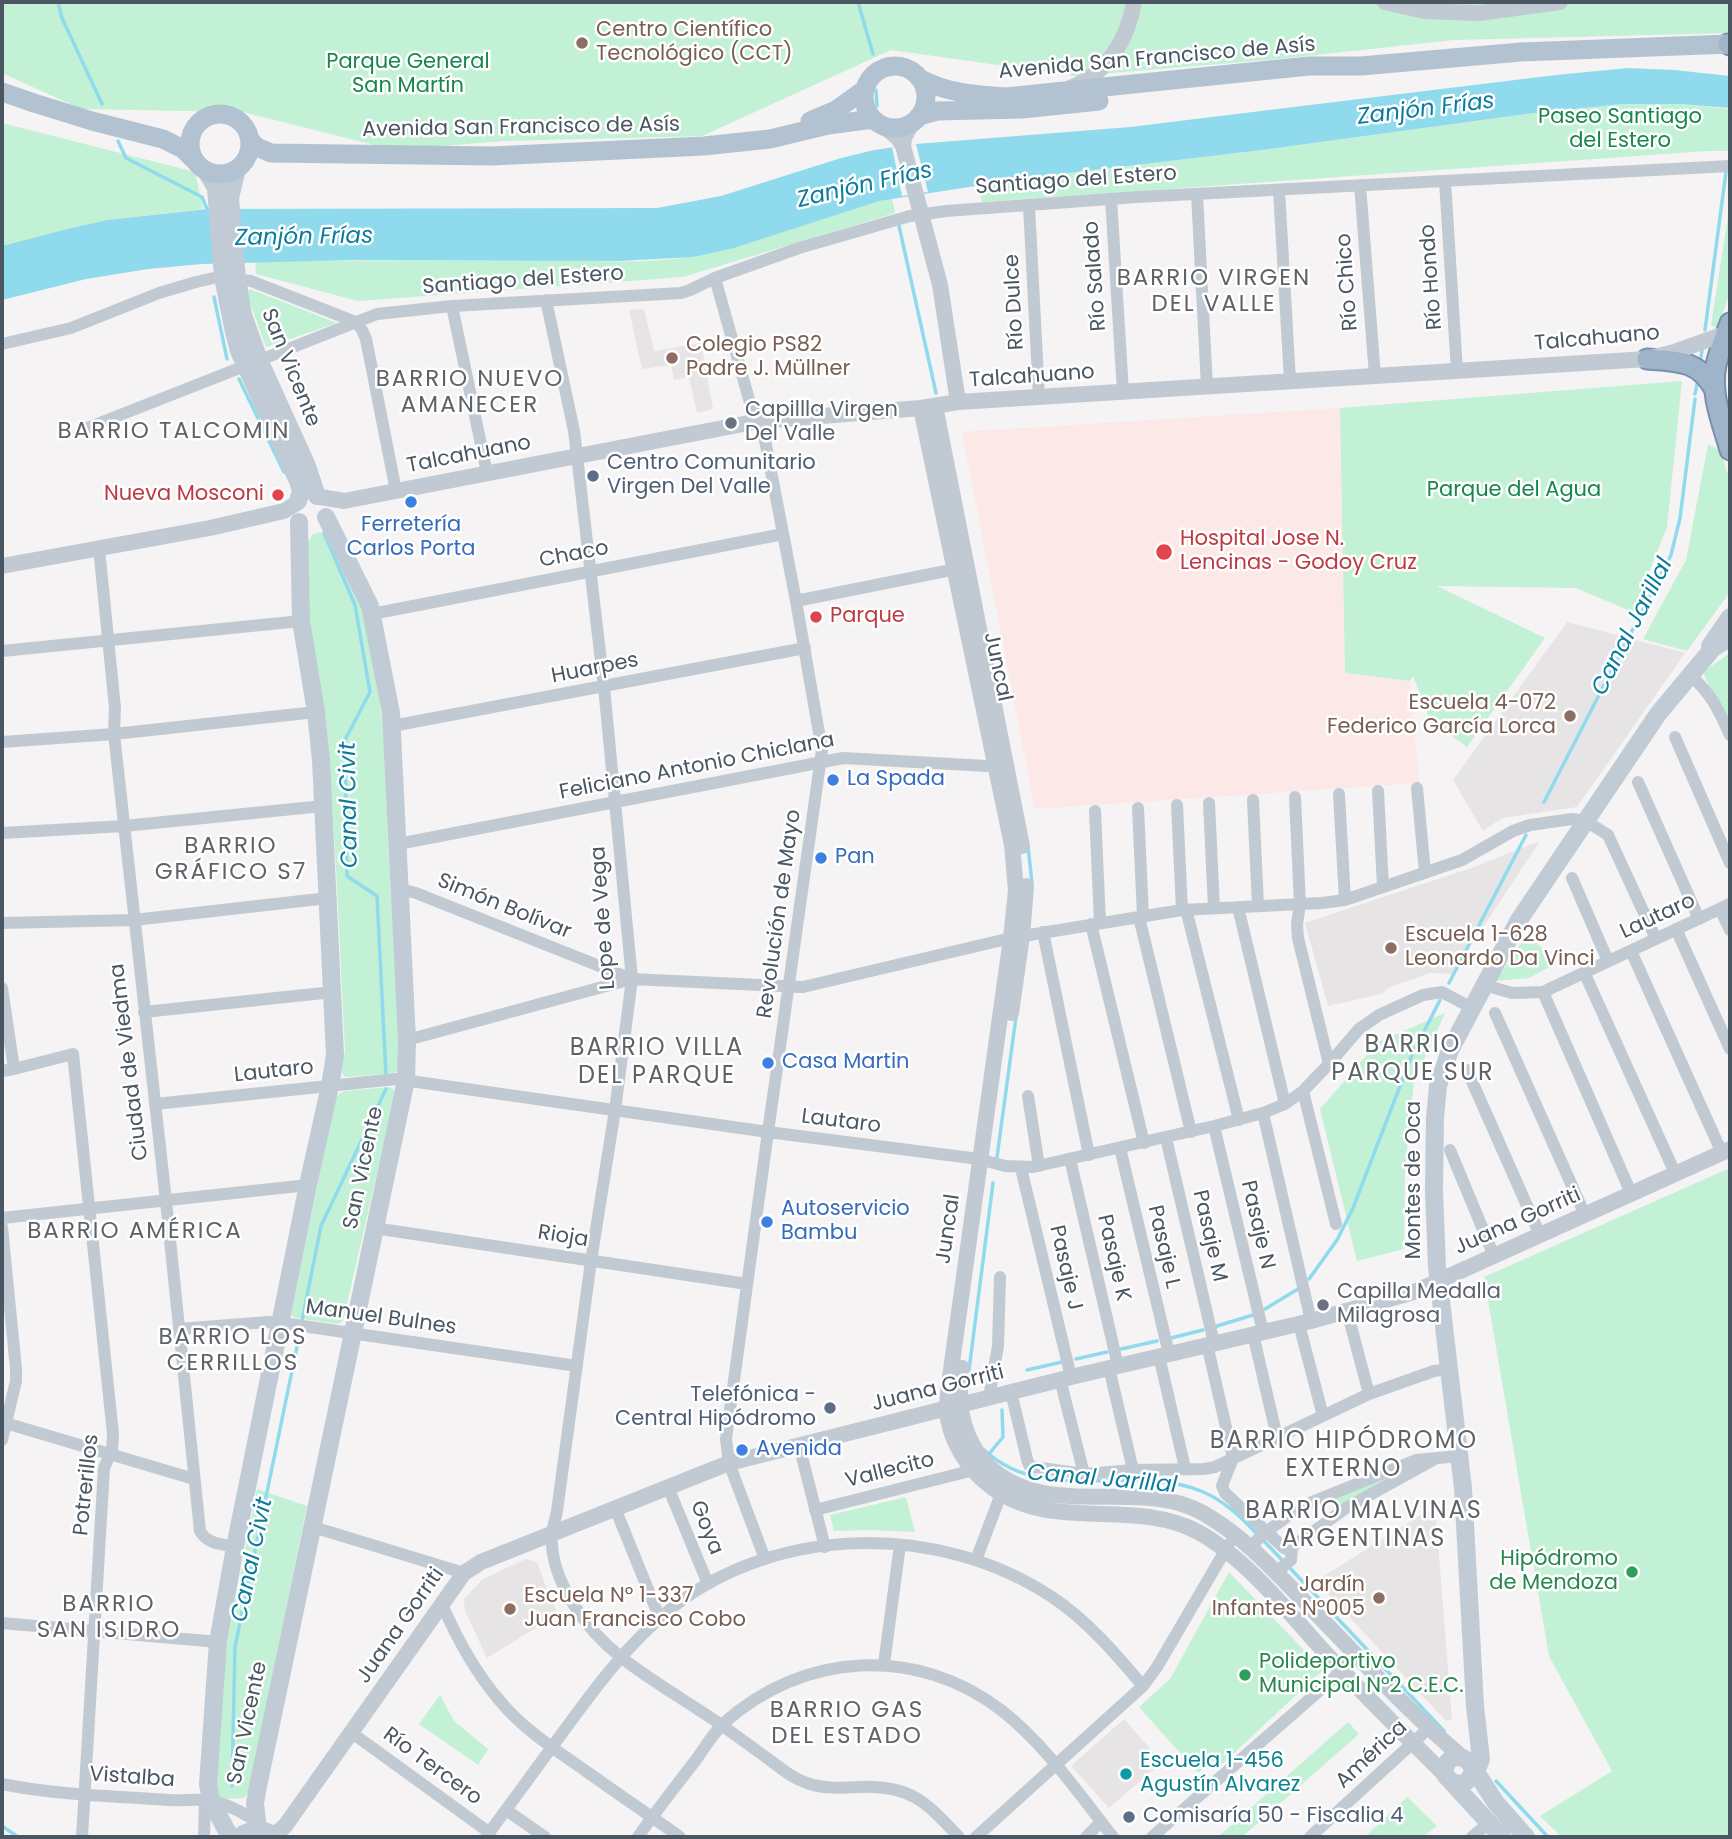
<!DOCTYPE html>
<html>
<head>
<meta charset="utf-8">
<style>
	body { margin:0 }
	#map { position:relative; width:1732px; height:1839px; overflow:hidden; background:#f5f3f3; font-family:Poppins,sans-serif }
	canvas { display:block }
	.frame { position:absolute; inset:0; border:4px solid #4a5661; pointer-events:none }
</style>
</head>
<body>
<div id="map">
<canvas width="1732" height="1839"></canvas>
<div class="frame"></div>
</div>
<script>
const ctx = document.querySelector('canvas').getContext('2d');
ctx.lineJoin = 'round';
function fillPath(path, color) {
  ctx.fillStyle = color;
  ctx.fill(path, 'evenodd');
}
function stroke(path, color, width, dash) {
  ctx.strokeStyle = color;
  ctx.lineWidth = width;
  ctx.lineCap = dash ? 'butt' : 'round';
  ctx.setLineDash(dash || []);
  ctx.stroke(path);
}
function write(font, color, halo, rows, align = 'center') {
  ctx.font = font + ' Poppins,sans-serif';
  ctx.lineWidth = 5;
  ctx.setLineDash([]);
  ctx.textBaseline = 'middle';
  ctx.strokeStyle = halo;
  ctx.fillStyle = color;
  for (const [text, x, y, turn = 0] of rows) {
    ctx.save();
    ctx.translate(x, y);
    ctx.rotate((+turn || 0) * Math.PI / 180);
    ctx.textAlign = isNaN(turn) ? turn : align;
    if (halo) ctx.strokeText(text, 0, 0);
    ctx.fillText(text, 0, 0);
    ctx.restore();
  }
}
fillPath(new Path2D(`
	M644 309 654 351 701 343 713 409 697 413 689 377 674 380 671 365 642 369 629 310Z
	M1567 622 1685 653 1577 807 1502 818 1483 831 1453 780Z
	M1540 841 1452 974 1430 973 1388 988 1381 994 1328 1006 1305 923 1471 868Z
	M1435 1506 1452 1719 1446 1721 1316 1581Z
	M526 1559 537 1562 548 1592 558 1614 487 1658 465 1611 464 1599 483 1579Z
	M1124 1719 1162 1762 1109 1808 1071 1766Z`), '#e6e4e5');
fillPath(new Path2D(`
	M1340 408 1345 673 1410 681 1419 783 1035 809 962 432Z`), '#fce8e6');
fillPath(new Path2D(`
	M2 2H1730V33L1454 40 1278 59 1076 76 891 50 702 136 504 141 394 150 243 112 81 109 2 73Z
	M1650 103 1681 104 1730 109V151H1708L982 202 980 193 995 184 1027 178 1262 150 1534 113 1623 104Z
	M2 123 195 172 203 209 107 220 71 228 2 246Z
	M892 198 895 213 683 277 358 301 256 274 255 261C350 260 446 261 541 260 592 260 644 265 694 256 762 244 825 212 892 198Z
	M1730 204V293L1717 328 1711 325Z
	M250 289 337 323 266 347 246 292Z
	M1682 381 1667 527 1633 612 1576 588 1437 586 1545 638 1467 747 1430 720 1413 676 1410 681 1345 673 1340 408Z
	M1708 445 1719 449 1730 480V592L1687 651 1643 639 1686 560Z
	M321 532 324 533 362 604 384 728 388 841 400 1066 398 1071 393 1073 346 1077C337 1072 343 1060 345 1052L336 868 327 729 308 626V542L313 534Z
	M1730 653V735L1703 672Z
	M1527 934 1557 963 1529 978 1496 981Z
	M1445 1013 1414 1081 1405 1171 1404 1249 1357 1261 1320 1109 1378 1042Z
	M390 1087 394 1090 395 1095 343 1321 338 1324 296 1318 292 1316 291 1314 335 1099 339 1094 345 1091Z
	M1730 1168V1837H1562L1540 1816 1612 1771 1549 1656 1484 1277Z
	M1409 1469 1336 1507 1333 1499Z
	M257 1489 307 1506 248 1794 244 1798 225 1799 219 1797 215 1788 225 1654Z
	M906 1497 915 1532 867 1530 834 1531 830 1515Z
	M1229 1572 1323 1670 1220 1766 1212 1760 1198 1773 1139 1707 1170 1679Z
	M440 1695 454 1721 488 1749 478 1765 419 1724Z
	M1348 1722 1359 1734 1242 1837H1218Z
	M1407 1797 1437 1826 1422 1837H1365Z`), '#c3f1d5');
fillPath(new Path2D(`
	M1628 68 1674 70 1730 76V108L1681 104H1623L1534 113 1262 150 1027 178 879 201 734 248 693 257 620 261 352 260 202 264 148 269 86 279 2 300V246L71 228 107 220 207 209 657 208 721 196 841 158 874 150 916 144 1130 127 1556 75Z`), '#90daee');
fillPath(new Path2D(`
	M916 144 928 192 902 196 892 147Z`), '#f5f3f3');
stroke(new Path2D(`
	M58 2 62 18 102 104
	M858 2 873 54
	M876 90 877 106
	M118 141 126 158 202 197 207 209
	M899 226 936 393
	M214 297 227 359
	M1705 330 1726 172
	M1700 362 1702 351
	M239 379 284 472
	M1695 394 1698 380
	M324 533 355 605 370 692 345 740 347 876 377 896 386 1076
	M1544 802 1671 555 1680 518 1695 399
	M1028 846 1032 883
	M1449 983 1526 835
	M997 1157 1016 1017
	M1309 1279 1337 1240 1353 1208 1412 1055 1440 1000
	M1265 1309 1298 1289
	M302 1321 321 1226 386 1089
	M1217 1326 1253 1315
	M1171 1338 1203 1330
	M1121 1349 1157 1341
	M1076 1359 1107 1352
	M969 1370 993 1183
	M1027 1370 1062 1362
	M984 1450C1046 1507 1131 1462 1201 1491 1223 1500 1240 1516 1256 1533
	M989 1454 1003 1437 1002 1410
	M1262 1539 1283 1561
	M1289 1567 1444 1731
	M1496 1781 1548 1837
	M232 1786 235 1647 299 1337
	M2 1826 18 1837`), '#90daee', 3.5);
const trunk = new Path2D(`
	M1728 44 1730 45
	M1730 323C1725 337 1719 351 1716 365 1710 394 1722 422 1730 450
	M1647 359C1677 361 1699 360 1715 390`);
stroke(trunk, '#7690ad', 23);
stroke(new Path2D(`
	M1445 181 1457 371
	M1360 185 1375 376
	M1279 190 1290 381
	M1197 194 1207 387
	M1111 199 1123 392
	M1029 206 1039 397
	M715 278 750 403 759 421 765 440 796 601 822 750 768 1132 726 1439 729 1463 765 1559
	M546 300 574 431 577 456 604 687 632 979 615 1110 591 1261 557 1511C556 1518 553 1525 552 1532 548 1579 587 1631 622 1658 654 1683 690 1703 723 1726 739 1738 755 1749 771 1761 782 1769 793 1779 807 1783 824 1789 842 1788 860 1787 911 1785 926 1802 959 1837
	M452 306 487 473
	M356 322 362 330 366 339 396 491
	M2 344 71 328 159 293 196 282 218 277 251 281 356 322
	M82 430 377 314 452 306 681 293 690 290 715 278 799 248 910 216 946 211 1137 197 1730 166
	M99 548 115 708 114 734 166 1201 200 1531C207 1544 222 1544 235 1547
	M796 601 961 568
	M372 614 783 534
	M2 651 301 621
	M1690 675C1711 693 1719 711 1730 735
	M392 726 805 648
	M1675 737 1730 863
	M2 742 114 734 316 712
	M1638 782 1699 919
	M1417 788 1425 873
	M1378 791 1383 887
	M1339 794 1345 900
	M1295 797 1300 904 1297 924 1298 938 1329 1064
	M1253 800 1258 906
	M1209 803 1214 908
	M1177 805 1182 910
	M1138 808 1143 916
	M1095 811 1100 923
	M2 833 124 826 323 806
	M398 844 843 758 1005 767
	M1572 878 1608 961
	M400 889 416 893 632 979
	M1238 907 1285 1104
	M1186 909 1239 1120
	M1720 909 1730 930
	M1139 917 1191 1132
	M2 923 134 920 328 898
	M1091 924 1144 1143
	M1676 929 1730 1049
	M1043 932 1089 1155
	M1631 951 1722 1153
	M1584 972 1675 1173
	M1484 985 1512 993 1543 992 1730 904
	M2 988 14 1069
	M1543 992 1631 1193
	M144 1012 333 992
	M1495 1013 1585 1215
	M407 1040 632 979 803 987 1011 938 1182 910 1322 903 1345 900 1462 860 1513 831 1530 825 1572 819 1586 821 1608 835 1656 939
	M1467 1070 1540 1235
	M2 1071 14 1069 73 1054 113 1434 112 1450 104 1468 82 1837
	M1303 1091 1336 1224
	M1028 1096 1039 1166
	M155 1104 396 1079 768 1132 979 1159 1005 1166 1033 1167 1214 1126 1263 1113 1285 1104 1303 1091 1329 1064 1359 1029 1379 1015 1423 995 1442 992 1472 1008
	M1263 1113 1311 1321
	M1214 1126 1263 1332
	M1166 1138 1214 1343
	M1120 1148 1169 1354
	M1450 1150 1494 1256
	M1070 1159 1118 1366
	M1021 1168 1071 1377
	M2 1218 308 1185
	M2 1227 16 1369V1381L2 1440
	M374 1228 747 1284
	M1347 1311 1369 1394
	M1299 1324 1323 1416
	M179 1329 268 1322 282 1323 577 1366
	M1253 1334 1277 1437
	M1207 1344 1233 1458 1222 1486 1225 1493 1284 1548 1291 1551
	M1159 1356 1185 1468
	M1109 1368 1133 1470
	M1060 1379 1084 1474
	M990 1392 998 1346 1000 1277
	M1011 1392 1027 1459 1029 1465 1034 1467 1084 1474 1133 1470 1204 1469 1215 1467 1369 1394 1434 1371 1449 1369
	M2 1422 194 1479
	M799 1445 825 1547
	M668 1487 708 1584
	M615 1508 660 1619
	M815 1510 974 1470
	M313 1527 464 1573
	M1251 1546 1266 1532 1292 1513 1312 1502 1416 1460 1459 1456
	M976 1560 1001 1494
	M1280 1576 1282 1567 1291 1560 1292 1547 1346 1508 1433 1460
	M442 1604C457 1639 475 1672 500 1701 522 1728 554 1749 583 1769 615 1792 648 1814 680 1837
	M2 1623 218 1642
	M884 1664 900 1545
	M352 1733 490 1833
	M2 1784C56 1795 113 1796 169 1800 183 1801 198 1798 212 1801 228 1804 242 1812 256 1821
	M506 1810 545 1837
	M204 1837 205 1800
	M486 1837C508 1807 530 1777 552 1747 588 1698 624 1646 673 1607 779 1524 941 1523 1052 1597 1088 1621 1115 1653 1143 1686
	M638 1837C656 1811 676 1786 695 1761 704 1749 713 1733 724 1723 803 1652 916 1645 1001 1710 1044 1743 1080 1795 1113 1837
	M976 1837 1143 1686 1157 1667 1229 1544
	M1086 1837 1101 1822
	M1152 1837 1334 1678 1341 1670
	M1310 1837 1429 1728
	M1472 1837 1489 1823`), '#c1cad2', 12);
stroke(new Path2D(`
	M1385 2 1424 11 1479 13 1560 2
	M1070 88C1107 74 1128 39 1134 2
	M912 123 904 138 903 146 940 285 958 402
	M882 125 898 138 903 146
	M935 406 1022 846
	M921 408 1012 845 1016 890 1011 938 950 1377C949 1387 947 1399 947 1409 948 1438 967 1468 989 1485 1049 1534 1133 1497 1198 1532 1249 1560 1292 1617 1331 1659 1368 1699 1408 1738 1446 1776
	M320 497 344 501 759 421 921 408 958 402 1647 359 1674 352 1730 332
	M2 566 210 528 284 511 297 503
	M1011 1013 1022 936 1026 886
	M962 1368C956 1405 963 1444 993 1470 1053 1520 1139 1477 1203 1513 1242 1535 1272 1568 1303 1600 1355 1653 1405 1709 1462 1757
	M274 1835 285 1826 464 1573 481 1562 729 1463 1071 1377 1311 1321 1414 1292 1730 1149`), '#c1cad2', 16);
stroke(new Path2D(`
	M237 169 230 198 237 279 243 315 259 360 307 466 317 496
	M206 171 216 188 223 277 234 332 239 351 298 481 301 491 298 501
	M1710 646 1730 617
	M1470 1763 1496 1803 1526 1837
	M1471 1777 1476 1772 1481 1759 1475 1706 1463 1488 1437 1267 1434 1190 1435 1118 1438 1086 1450 1050 1519 920 1658 714 1713 648 1730 638
	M1452 1782C1458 1784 1463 1785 1468 1780 1486 1761 1443 1742 1445 1775L1502 1837
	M258 1830 255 1804 257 1791 406 1080 407 1040 391 713 370 606 326 517
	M230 1837 211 1801 208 1784 218 1642 235 1547 308 1185 330 1086 335 1055 321 760 316 712 301 621 299 522
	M239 1837C251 1828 264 1828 276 1837`), '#c1cbd6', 18);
stroke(new Path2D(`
	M864 97a31 31 0 1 1 62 0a31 31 0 1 1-62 0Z
	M919 78C946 93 975 95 1006 97L1309 66H1361L1521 52 1730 44
	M2 92 34 103 92 121 163 139 183 149 193 159
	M190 144a30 30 0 1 1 60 0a30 30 0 1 1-60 0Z
	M919 116 937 111 1022 109 1099 101
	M810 121 836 110 864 90
	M251 141 257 147 271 153 492 156 704 146 770 139 828 125 873 119`), '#b3c2d1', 19);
stroke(trunk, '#9fb4c9', 19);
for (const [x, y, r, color] of [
	[582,43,7,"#8d6e63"],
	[672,358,7,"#8d6e63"],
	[731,423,7,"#6b7280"],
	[593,476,7,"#5c6f8a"],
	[278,495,7,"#e0444e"],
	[411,502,7,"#3f7fe0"],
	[1164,552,9,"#e0444e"],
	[816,617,7,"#e0444e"],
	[1570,716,7,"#8d6e63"],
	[833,780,7,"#3f7fe0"],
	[821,858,7,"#3f7fe0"],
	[1391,948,7,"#8d6e63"],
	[768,1063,7,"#3f7fe0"],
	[767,1222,7,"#3f7fe0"],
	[1323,1305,7,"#6b7280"],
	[830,1408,7,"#5c6f8a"],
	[742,1450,7,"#3f7fe0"],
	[1632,1572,7,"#2e9e5b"],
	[1379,1598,7,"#8d6e63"],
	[510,1609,7,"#8d6e63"],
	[1245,1675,7,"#2e9e5b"],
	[1126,1774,7,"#0f9aa8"],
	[1129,1817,7,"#5c6f8a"]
]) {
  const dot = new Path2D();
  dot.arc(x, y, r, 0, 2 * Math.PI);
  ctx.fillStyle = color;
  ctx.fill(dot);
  stroke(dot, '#fff', 2.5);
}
write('21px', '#785e54', '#fff', [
	["Centro Científico",596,31],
	["Tecnológico (CCT)",596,55],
	["Colegio PS82",686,346],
	["Padre J. Müllner",686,370],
	["Escuela 4-072",1556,704,"right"],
	["Federico García Lorca",1556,728,"right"],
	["Escuela 1-628",1405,936],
	["Leonardo Da Vinci",1405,960],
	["Jardín",1365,1586,"right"],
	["Infantes N°005",1365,1610,"right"],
	["Escuela N° 1-337",524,1597],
	["Juan Francisco Cobo",524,1621]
], 'left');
write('21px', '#4a5661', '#fff', [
	["Avenida San Francisco de Asís",1157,59,-5],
	["Avenida San Francisco de Asís",521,128,-1],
	["Santiago del Estero",1076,181,-4],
	["Río Salado",1096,276,-94],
	["Río Hondo",1432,277,-94],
	["Santiago del Estero",523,281,-4],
	["Río Chico",1348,282,-94],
	["Río Dulce",1015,302,-93],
	["Talcahuano",1597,339,-5],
	["San Vicente",290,368,68],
	["Talcahuano",1032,377,-4],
	["Talcahuano",469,455,-11],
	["Chaco",574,555,-11],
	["Juncal",997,667,78],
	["Huarpes",595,669,-11],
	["Feliciano Antonio Chiclana",697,767,-11],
	["Simón Bolívar",504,907,22],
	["Revolución de Mayo",780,914,-82],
	["Lautaro",1658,917,-25],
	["Lope de Vega",604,918,-94],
	["Ciudad de Viedma",130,1062,-97],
	["Lautaro",274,1072,-6],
	["Lautaro",841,1122,7],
	["San Vicente",364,1168,-78],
	["Montes de Oca",1415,1180,-90],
	["Juana Gorriti",1518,1222,-24],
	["Pasaje N",1257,1225,77],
	["Juncal",949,1229,-82],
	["Pasaje M",1209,1236,77],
	["Rioja",563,1237,9],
	["Pasaje L",1163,1247,77],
	["Pasaje K",1113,1258,77],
	["Pasaje J",1065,1268,77],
	["Manuel Bulnes",381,1318,8],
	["Juana Gorriti",938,1389,-14],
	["Vallecito",890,1471,-14],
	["Potrerillos",87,1485,-84],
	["Goya",706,1528,68],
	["Juana Gorriti",401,1626,-55],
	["San Vicente",248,1723,-78],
	["América",1372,1755,-43],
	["Río Tercero",432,1767,36],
	["Vistalba",132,1778,4]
]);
write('21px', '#17864f', '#fff', [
	["Parque General",408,63],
	["San Martín",408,87],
	["Paseo Santiago",1620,118],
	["del Estero",1620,142],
	["Parque del Agua",1514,491]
]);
write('21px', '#5b616d', '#fff', [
	["Capillla Virgen",745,411],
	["Del Valle",745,435],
	["Capilla Medalla",1337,1293],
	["Milagrosa",1337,1317]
], 'left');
write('21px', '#4e5e75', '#fff', [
	["Centro Comunitario",607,464],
	["Virgen Del Valle",607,488],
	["Telefónica -",816,1396,"right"],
	["Central Hipódromo",816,1420,"right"],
	["Comisaría 50 - Fiscalia 4",1143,1817]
], 'left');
write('21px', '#be3a42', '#fff', [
	["Nueva Mosconi",264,495,"right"],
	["Hospital Jose N.",1180,540],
	["Lencinas - Godoy Cruz",1180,564],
	["Parque",830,617]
], 'left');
write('21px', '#366cbe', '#fff', [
	["Ferretería",411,526,"center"],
	["Carlos Porta",411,550,"center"],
	["La Spada",847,780],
	["Pan",835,858],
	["Casa Martin",782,1063],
	["Autoservicio",781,1210],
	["Bambu",781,1234],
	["Avenida",756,1450]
], 'left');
write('21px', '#27864d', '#fff', [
	["Hipódromo",1618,1560],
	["de Mendoza",1618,1584],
	["Polideportivo",1259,1663,"left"],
	["Municipal N°2 C.E.C.",1259,1687,"left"]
], 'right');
write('21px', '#0d838f', '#fff', [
	["Escuela 1-456",1140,1762],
	["Agustín Alvarez",1140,1786]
], 'left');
write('italic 23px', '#0c7c9b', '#fff', [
	["Zanjón Frías",1426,110,-7],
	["Zanjón Frías",865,186,-13],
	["Zanjón Frías",304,238,-1],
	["Canal Jarillal",1633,627,-63],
	["Canal Civit",350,805,-91],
	["Canal Jarillal",1102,1480,5],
	["Canal Civit",253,1560,-78]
]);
ctx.letterSpacing = '2px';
write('23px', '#5f6368', '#fff', [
	["BARRIO VIRGEN",1214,279],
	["DEL VALLE",1214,305],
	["BARRIO NUEVO",470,380],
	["AMANECER",470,406],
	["BARRIO TALCOMIN",174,432],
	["BARRIO",231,847],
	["GRÁFICO S7",231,873],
	["BARRIO AMÉRICA",135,1232],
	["BARRIO LOS",233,1338],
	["CERRILLOS",233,1364],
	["BARRIO",109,1605],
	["SAN ISIDRO",109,1631],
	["BARRIO GAS",847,1711],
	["DEL ESTADO",847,1737]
]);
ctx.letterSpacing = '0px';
ctx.letterSpacing = '2px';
write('24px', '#5f6368', '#fff', [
	["BARRIO",1413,1046],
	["PARQUE SUR",1413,1074],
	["BARRIO VILLA",657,1049],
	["DEL PARQUE",657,1077],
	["BARRIO HIPÓDROMO",1344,1442],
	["EXTERNO",1344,1470],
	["BARRIO MALVINAS",1364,1512],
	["ARGENTINAS",1364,1540]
]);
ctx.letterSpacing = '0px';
</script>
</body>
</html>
